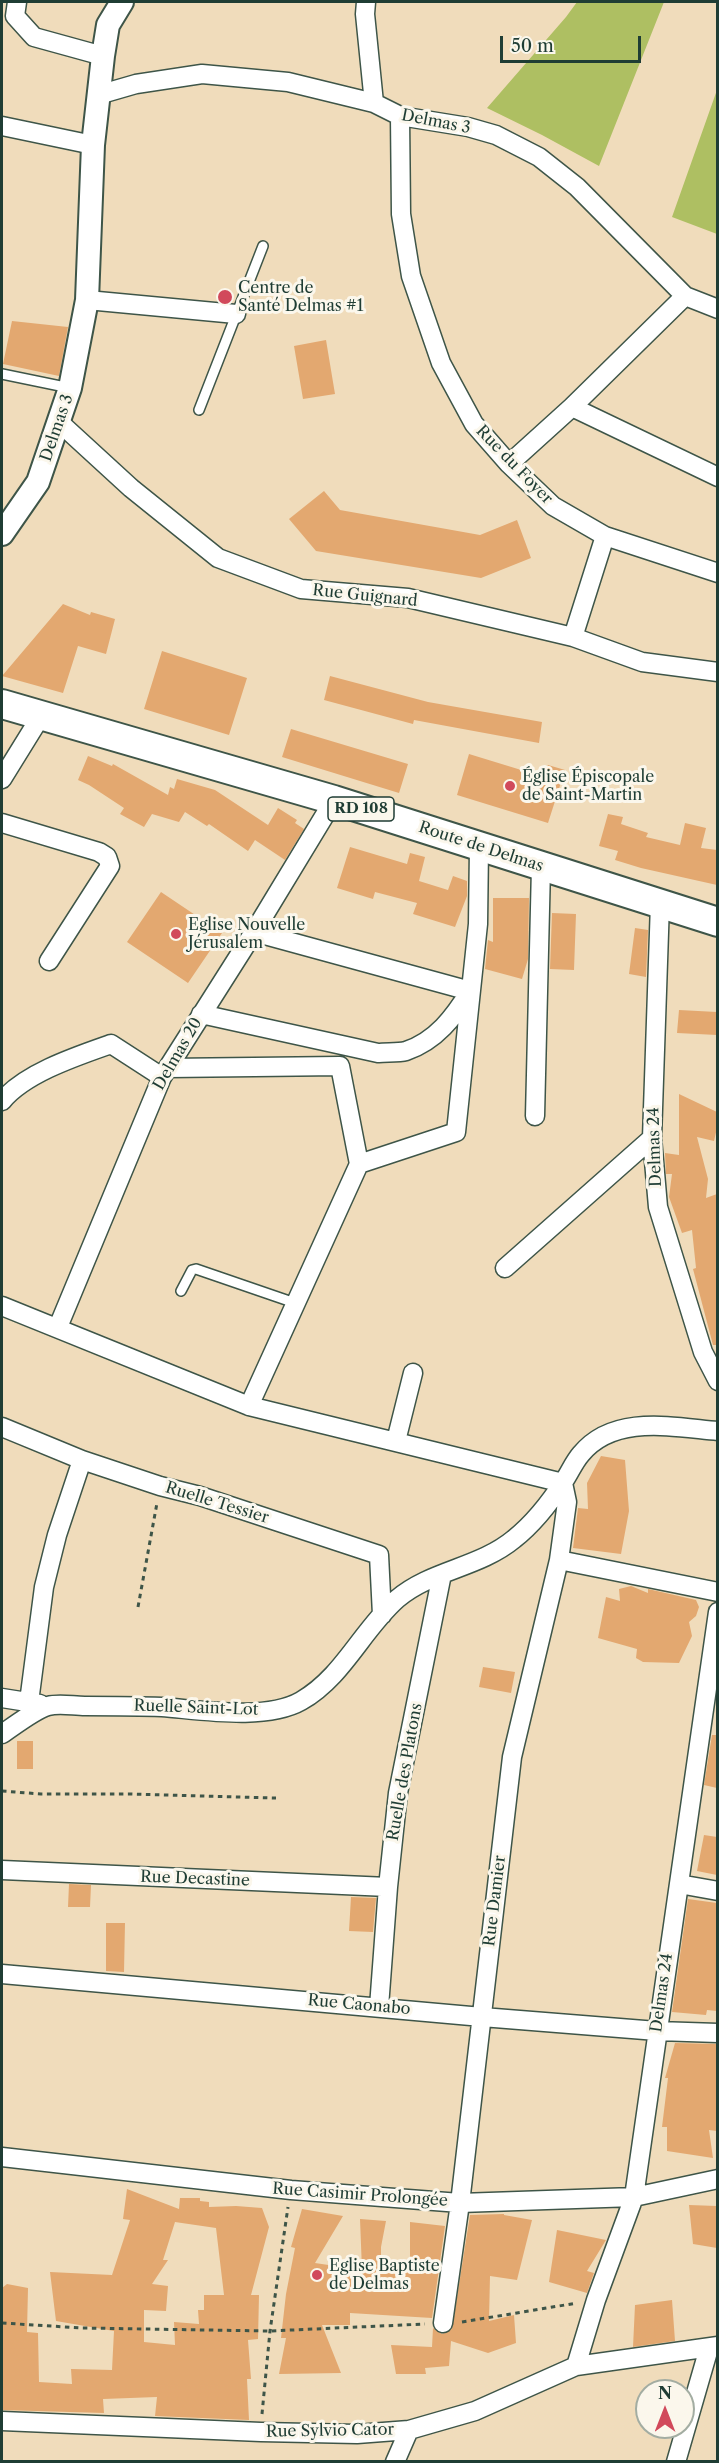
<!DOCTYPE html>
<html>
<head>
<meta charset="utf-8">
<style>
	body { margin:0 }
	#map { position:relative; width:719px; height:2463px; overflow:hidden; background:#f0dcbb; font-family:"Libre Caslon Text",serif }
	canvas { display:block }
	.frame { position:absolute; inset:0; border:3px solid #1f3d34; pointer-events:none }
	.north { position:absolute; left:635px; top:2379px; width:60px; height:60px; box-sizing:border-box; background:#fbf7ec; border:2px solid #a3ada2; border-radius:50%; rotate:0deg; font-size:16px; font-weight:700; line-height:24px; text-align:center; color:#1f3d34 }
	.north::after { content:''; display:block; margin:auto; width:21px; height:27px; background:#d1495b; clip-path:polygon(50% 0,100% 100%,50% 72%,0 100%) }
	.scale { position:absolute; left:500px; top:36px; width:141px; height:27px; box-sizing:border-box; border:3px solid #1f3d34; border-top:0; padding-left:8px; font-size:18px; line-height:21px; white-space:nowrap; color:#1f3d34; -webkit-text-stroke:4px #fbf7ec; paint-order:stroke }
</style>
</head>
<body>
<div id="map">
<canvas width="719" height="2463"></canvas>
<div class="frame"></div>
<div class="north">N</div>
<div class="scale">50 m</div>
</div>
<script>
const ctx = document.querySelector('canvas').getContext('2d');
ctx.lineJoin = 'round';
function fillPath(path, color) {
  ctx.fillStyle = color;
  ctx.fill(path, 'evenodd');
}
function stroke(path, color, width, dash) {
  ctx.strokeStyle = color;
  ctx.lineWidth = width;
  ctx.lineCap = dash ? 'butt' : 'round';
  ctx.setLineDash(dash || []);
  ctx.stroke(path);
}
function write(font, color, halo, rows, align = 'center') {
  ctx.font = font + ' "Libre Caslon Text",serif';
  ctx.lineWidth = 6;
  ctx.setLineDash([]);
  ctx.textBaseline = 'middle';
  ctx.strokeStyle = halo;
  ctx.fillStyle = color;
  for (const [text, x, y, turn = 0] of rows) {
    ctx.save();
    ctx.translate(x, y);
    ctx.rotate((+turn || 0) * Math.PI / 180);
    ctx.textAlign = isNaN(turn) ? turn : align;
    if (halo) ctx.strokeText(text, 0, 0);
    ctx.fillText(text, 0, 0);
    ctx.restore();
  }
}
fillPath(new Path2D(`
	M577 2H664L599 166 542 135 487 108 566 17Z
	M717 90V234L672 217Z`), '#aebf62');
fillPath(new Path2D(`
	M12 321 68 327 59 376 3 364Z
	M326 340 335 394 303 399 294 346Z
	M324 491 340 510 480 535 517 520 531 558 481 578 316 551 289 519Z
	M63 604 90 615 91 612 115 619 106 654 78 646 63 693 2 676Z
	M162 651 247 678 229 735 144 709Z
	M330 676 428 702 542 722 539 743 414 720 413 724 324 700Z
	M291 729 408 764 399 793 282 757Z
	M469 754 544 777 548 765 565 770 548 823 457 795Z
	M88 756 112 766 113 764 168 795 170 787 174 789 177 779 215 790 268 825 278 808 297 820 295 823 304 829 285 860 255 840 248 851 209 824 207 826 185 812 179 822 152 814 144 827 120 814 124 808 89 785 78 780Z
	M608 814 623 817 621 824 648 833 646 837 680 845 685 823 706 828 701 848 717 850V885L641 868 615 860 618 851 599 846Z
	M350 847 407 864 410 853 425 857 419 881 448 890 453 876 467 881V896L455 927 413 914 417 903 375 892 373 899 337 888Z
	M161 892 222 933 188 983 127 942Z
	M493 898H529L528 959 522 979 485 969 488 940 493 942Z
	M552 913 576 914 574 970 550 969Z
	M635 928 648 930 646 977 629 974Z
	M679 1010 717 1012V1035L677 1033Z
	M679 1094 717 1112V1128L714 1141 697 1137 708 1179 706 1198 717 1194V1345H713L693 1269 696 1268 692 1230 682 1233 669 1197 672 1174H666L665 1153 679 1155Z
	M601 1456 625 1460 629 1511 621 1554 573 1548 578 1508 588 1509 587 1483Z
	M631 1586 648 1593V1589L696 1600 699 1607 696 1616 689 1622 692 1636 679 1663 643 1662 636 1658 637 1649 598 1638 606 1597 620 1601 619 1589Z
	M483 1667 515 1672 511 1693 479 1687Z
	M712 1735H717V1788L704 1785Z
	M17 1741H33V1769H17Z
	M704 1835 717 1837V1875L697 1871Z
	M69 1884 91 1885 90 1907H68Z
	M351 1897 376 1898 373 1932 349 1931Z
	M688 1899 717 1903V2011L707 2010 706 2015 672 2012Z
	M106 1923H125L124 1972 106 1971Z
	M675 2043 717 2044V2131L709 2130 713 2158 667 2151V2127H662L668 2078H665Z
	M127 2189 179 2209 180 2198H200V2201L209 2202V2207L236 2206 262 2208 269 2227 251 2295H259L258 2339 248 2340 251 2379H247L249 2420 155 2416 157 2397 103 2399 104 2413 2 2410V2288L7 2284 28 2288 27 2332 38 2333 39 2382 72 2384 71 2369 112 2370 114 2331 56 2321 50 2272 112 2275 130 2220 123 2219ZM175 2222 216 2228 224 2295H204V2310H198L199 2324 174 2322 175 2345 144 2342V2310L166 2311 168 2286 152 2284 168 2260H163Z
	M689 2205 717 2206V2248L693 2244Z
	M302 2209 343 2216 315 2263 362 2270 360 2219 386 2221 381 2247V2266L410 2270V2222L445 2226 432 2318 350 2313V2325H322L341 2373 279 2374 286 2338H281L286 2294 295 2248 291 2247Z
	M504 2214V2215L532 2220 517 2280 490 2276 489 2321 514 2315 516 2343 488 2353 451 2341 449 2366 425 2368 426 2374H396L391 2345 432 2347 433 2328 442 2334 452 2329 470 2215Z
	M557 2230 606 2240 587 2271 594 2273 587 2293 549 2282Z
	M672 2300 675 2341 633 2347 635 2305Z`), '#e3a870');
const service = new Path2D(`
	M2 374 70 388
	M199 410 263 246
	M181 1291 192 1270 196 1269 295 1303`);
const minor = new Path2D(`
	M17 2 15 16 34 37 103 56
	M366 2 365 14 374 103
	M98 95 136 84 202 74 288 82 374 103 400 116 468 127 496 135 539 157 577 187 685 296 718 309
	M400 116 401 214 411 276 441 363 474 424 509 464 553 506 605 536 718 573
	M2 126 93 145
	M87 300 236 314
	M572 407 718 477
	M59 422 131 488 218 558 301 589 408 598 573 637 642 662 718 672
	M509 464 572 407 685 296
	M573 637 605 536
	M2 779 41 716
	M2 823 99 852 107 857 110 866 49 961
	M660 903 652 1138 658 1207 703 1352 718 1381
	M201 1014 378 1053C386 1052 398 1053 406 1051 436 1041 454 1017 470 991L254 932
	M168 1068 340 1066 359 1164
	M2 1101C25 1073 77 1056 111 1044L162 1077
	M535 1116 541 867
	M505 1268 652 1138
	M2 1306 249 1406 563 1483 567 1502 559 1560 512 1757 460 2203 443 2323
	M58 1327 162 1077 254 932 334 800
	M249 1406 359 1164 456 1132 478 924 479 847
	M2 1427 82 1460 160 1486 200 1496 379 1555 382 1615
	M396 1441 413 1373
	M559 1560 718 1592
	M2 1698 40 1704
	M29 1702 44 1587 57 1535 82 1460
	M2 1734C14 1726 36 1709 48 1706 59 1703 73 1706 85 1706 110 1706 136 1706 162 1707 201 1710 266 1721 301 1701 343 1677 362 1630 397 1599 431 1570 479 1568 514 1539 533 1524 551 1501 564 1481 570 1472 574 1462 581 1454 614 1414 672 1427 718 1431
	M2 1870 388 1887
	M679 1884 718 1891
	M2 1974 482 2017 657 2031 718 2033
	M379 2007 388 1887 398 1793 442 1574
	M2 2157 291 2190 460 2203 634 2197 718 2179
	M576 2366 596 2300 634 2197 718 1612
	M2 2421 261 2432 357 2434 409 2430 475 2411 576 2366 718 2346
	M395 2462 409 2430
	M676 2462 709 2348`);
const tertiary = new Path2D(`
	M2 534 38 482 70 388 87 300 93 145 103 56 108 25 122 2`);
const primary = new Path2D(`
	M2 704 334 800 718 922`);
stroke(service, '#3e5548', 12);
stroke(minor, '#3e5548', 21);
stroke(tertiary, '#3e5548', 26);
stroke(primary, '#3e5548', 32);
stroke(new Path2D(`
	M138 1607 157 1503
	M2 1791 41 1794H128L276 1798
	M462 2322 577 2303
	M2 2323 82 2328 270 2331 425 2324
	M262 2414 270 2331 288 2207`), '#3e5548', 3, [4.5, 4.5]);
stroke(service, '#fff', 9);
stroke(minor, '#fff', 18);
stroke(tertiary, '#fff', 22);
stroke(primary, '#fff', 28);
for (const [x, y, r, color] of [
	[225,297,8,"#d1495b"],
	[510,786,6,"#d1495b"],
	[176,934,6,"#d1495b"],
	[317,2275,6,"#d1495b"]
]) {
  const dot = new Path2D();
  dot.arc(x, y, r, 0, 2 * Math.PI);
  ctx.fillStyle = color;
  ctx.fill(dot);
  stroke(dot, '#fbf7ec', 2);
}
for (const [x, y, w] of [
	[361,809,66]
]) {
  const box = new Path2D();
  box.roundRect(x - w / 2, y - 12, w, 24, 4.5);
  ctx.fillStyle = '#fbf7ec';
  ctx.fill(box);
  stroke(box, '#1f3d34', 1.5);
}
write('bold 15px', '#1f3d34', null, [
	["RD 108",361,809]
]);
write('16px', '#1f3d34', '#fbf7ec', [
	["Delmas 3",436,122,11],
	["Delmas 3",57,428,-71],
	["Rue du Foyer",514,465,46],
	["Rue Guignard",365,596,6],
	["Route de Delmas",481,847,18],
	["Delmas 20",178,1054,-60],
	["Delmas 24",655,1147,-92],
	["Ruelle Tessier",217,1503,17],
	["Ruelle Saint-Lot",196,1708,2],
	["Ruelle des Platons",405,1772,-80],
	["Rue Decastine",195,1879,2],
	["Rue Damier",495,1901,-83],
	["Delmas 24",662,1993,-82],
	["Rue Caonabo",359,2005,5],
	["Rue Casimir Prolongée",360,2195,4],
	["Rue Sylvio Cator",330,2431,-1]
]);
write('16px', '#1f3d34', '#fbf7ec', [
	["Centre de",238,288],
	["Santé Delmas #1",238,306],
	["Église Épiscopale",522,777],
	["de Saint-Martin",522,795],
	["Eglise Nouvelle",188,925],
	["Jérusalem",188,943],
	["Eglise Baptiste",329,2266],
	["de Delmas",329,2284]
], 'left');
</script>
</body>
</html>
